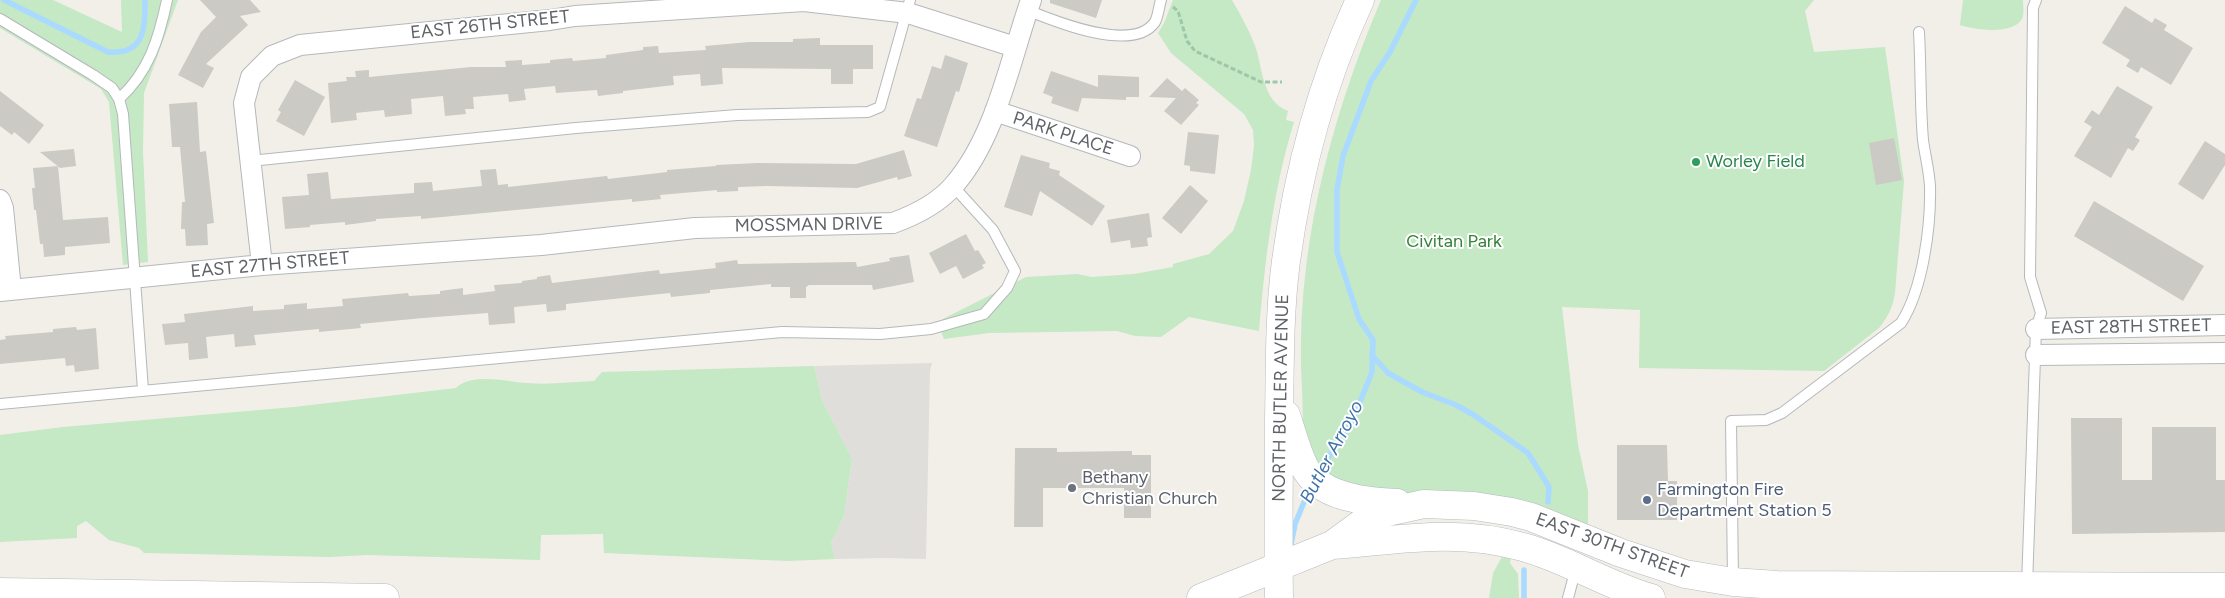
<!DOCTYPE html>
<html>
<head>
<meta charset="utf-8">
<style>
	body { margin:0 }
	canvas { display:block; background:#f1efe8 }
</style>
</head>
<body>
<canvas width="2225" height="598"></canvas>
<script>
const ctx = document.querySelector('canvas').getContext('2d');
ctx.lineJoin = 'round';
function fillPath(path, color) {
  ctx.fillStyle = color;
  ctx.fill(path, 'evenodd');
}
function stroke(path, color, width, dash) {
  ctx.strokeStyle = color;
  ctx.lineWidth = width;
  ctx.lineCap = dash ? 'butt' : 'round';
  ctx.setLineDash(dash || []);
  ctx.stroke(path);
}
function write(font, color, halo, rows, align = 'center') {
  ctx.font = font + ' Figtree,sans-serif';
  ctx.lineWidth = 4;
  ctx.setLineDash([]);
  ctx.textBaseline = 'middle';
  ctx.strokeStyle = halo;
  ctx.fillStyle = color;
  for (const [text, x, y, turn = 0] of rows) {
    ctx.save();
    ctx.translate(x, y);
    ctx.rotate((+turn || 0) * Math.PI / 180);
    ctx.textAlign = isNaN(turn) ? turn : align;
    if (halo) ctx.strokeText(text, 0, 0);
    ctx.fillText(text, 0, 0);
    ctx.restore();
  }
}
fillPath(new Path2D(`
	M932 363 930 371 926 559 885 558 835 559 831 543 844 516 852 459 822 400 814 366Z`), '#e0deda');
fillPath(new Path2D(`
	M0 0H53L122 32 121 0H178L144 93 143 152 148 262 123 265 109 102 101 89 0 28Z
	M1173 0H1232C1240 14 1248 28 1254 43 1263 65 1261 101 1288 111L1286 120 1294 122C1273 190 1265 261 1259 331L1189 317 1161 337 1135 336 1117 331 989 333 944 339 937 322 1026 277 1077 274 1092 277 1134 274 1173 267V264L1209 254 1233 231 1244 201 1251 170 1254 146 1253 130 1244 114 1171 53 1158 33 1164 23Z
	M1381 0H1814L1805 11 1814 52 1885 47 1904 181 1895 293C1893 307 1888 317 1879 328L1824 371 1639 368 1640 310 1562 307 1578 445 1588 491V528L1327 480C1320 468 1311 456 1306 443 1302 431 1303 405 1302 390 1294 257 1329 122 1381 0Z
	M1963 0H2023C2023 5 2024 12 2023 16 2017 36 1975 30 1960 25Z
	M814 366 822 400 852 459 844 516 831 543 835 559 788 561 604 553 603 534 541 535 540 560 367 555 330 557 144 553 139 548 109 540 86 521 77 526V538L0 542V435L63 427 294 407 456 388C472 372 507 382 527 383 549 385 572 382 594 381L602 372Z
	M1503 555 1511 557 1510 563 1518 574 1519 598H1489L1493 573Z`), '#c5e8c5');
stroke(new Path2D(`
	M4 0 108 52C145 55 145 28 145 0
	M1372 355 1388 373 1422 392 1456 405 1474 415 1528 453 1549 487 1548 502
	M1318 473 1352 422 1372 372 1373 340 1359 319 1337 252V190L1343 156 1371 81 1390 52 1416 0
	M1291 545 1295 524 1311 485
	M1524 598V570`), '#aadaff', 5.5);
fillPath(new Path2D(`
	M200 0H250L261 12 240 16 248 25 206 64 214 68 203 88 178 75 201 32 216 17Z
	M1050 0H1102L1096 18 1050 3Z
	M2125 6 2152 23 2155 18 2167 25 2164 30 2193 48 2171 85 2141 67 2138 73 2126 66 2130 60 2102 43Z
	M820 38V45H873V69H853V84H831V69L722 68 723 84 701 86 700 74 673 76 674 85 623 91V93L598 96 597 90 556 93 555 86 524 89 526 100 509 102 508 94 473 97 474 109H465L466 114 445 116 443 96 411 99 412 114 385 117 384 110 356 113 357 120 331 123 328 83 347 81 346 77H356L355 71 369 70V77L471 67H506L505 61 522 60V65L550 63V60L572 58 573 61 606 58V55L643 50V47L658 46 659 53 706 50 705 46 749 42H793V39Z
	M945 55 968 63 959 92 956 91 937 147 904 136 917 98 921 99 932 66 941 69Z
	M1051 71 1098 87V75L1139 77V97H1126V100L1082 98 1078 112 1051 103 1053 97 1043 93Z
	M1167 78 1182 91 1185 88 1199 100 1196 103 1199 105 1181 125 1164 111 1176 98 1149 97Z
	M295 80 325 97 304 136 276 121 281 112 278 110Z
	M2117 86 2153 107 2135 137 2140 140 2133 151 2128 148 2111 178 2074 156 2092 127 2084 122 2092 110 2099 115Z
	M0 91 44 125 29 144 14 132 12 135 0 126Z
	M197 102 200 152 206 151 214 223 207 224 208 245 186 246 185 229H181L182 202H185L180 147H172L169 104Z
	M1188 132 1219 135 1215 174 1190 171V166L1184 165Z
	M1894 138 1902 180 1876 185 1869 143Z
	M2205 141 2225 154V165L2203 200 2178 184Z
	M74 149 76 166 60 168 40 152Z
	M904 150 912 176 898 180 897 177 857 188 767 186 738 187V191L717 192V190L660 195 661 199 632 202V199L421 219V216L376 219V221L345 225V222L310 225V227L285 229 282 197 309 195 307 174 328 172 331 199 414 193V183L432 182 433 191 482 186 480 170 496 169 498 185 508 184V187L607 176 608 179 667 172V170L716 166V165L758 163 856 164Z
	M1021 155 1050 163 1049 168 1060 171 1059 175 1105 206 1092 226 1040 191 1032 216 1004 207Z
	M58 166 63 220 108 217 110 243 65 247V255L44 257 43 244H40L36 210H34L32 188H35L33 168Z
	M1190 185 1208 201 1181 234 1162 218Z
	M2094 201 2204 266 2183 301 2074 236Z
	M1149 213 1152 237 1147 238 1148 246 1131 248 1130 240 1111 243 1107 220Z
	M966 234 975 251 978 250 986 263 982 265 984 268 963 279 956 266 940 274 929 253Z
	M909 255 914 282 873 290 872 285H809L806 287V298H790V287H771V284L710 290V293L671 297 670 293 566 304V310L547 312 546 304 514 307 515 323 489 325 488 313 423 318 360 324 361 328 319 332V329L254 335 256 345 235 347 234 334 206 337 208 358 189 360 188 343 165 345 162 324 185 322 184 314 253 306V311L284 309V305L307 303V309L343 306 342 299 408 293 409 296 440 294V291L463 288V295L495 291 494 285 522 283V281L537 279V277L550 275 552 283 659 270 660 274 716 268 715 263 737 260 738 264 856 262 857 267 890 261 889 258Z
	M76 327 77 330 96 328 99 369 75 372 74 365 66 366 65 358 0 364V340L6 339 5 336 53 332V329Z
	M2071 418H2122V480H2152V427H2216V480H2225V532L2072 534Z
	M1617 445H1667L1668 481H1677V520H1617Z
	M1015 448H1057V452L1132 451V455H1151V518H1124V488H1043V527H1014Z`), '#cccac5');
const lane = new Path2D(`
	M1027 10C1054 21 1133 54 1155 22 1158 17 1159 6 1161 0
	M0 19 93 75 112 88 119 99 123 114 143 390
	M119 99C149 72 159 38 167 0
	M250 161 576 128 737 115 868 112 880 107 910 0
	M0 404 782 332 880 334 931 329 984 314 1007 288 1015 271 993 230 953 186
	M1733 581 1731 421 1766 420 1782 413 1901 323C1923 289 1931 226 1930 186 1929 170 1925 155 1923 140 1920 104 1921 68 1919 32
	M2027 586 2036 329 2041 313 2030 277 2033 8 2036 0
	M1568 598 1576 568`);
const street = new Path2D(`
	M995 111 1130 156
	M0 200 3 208 11 290
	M262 265 244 103 251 77 272 56 300 45 550 20 575 16 804 1 908 13 1015 47
	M0 291 262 265 541 245 695 228 893 223C915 215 938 204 954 185 996 137 1010 60 1031 0
	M2036 329 2225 325
	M2036 355 2225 353`);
const secondary = new Path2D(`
	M1286 415C1292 432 1296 450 1304 466 1319 498 1367 502 1397 503
	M1332 545C1399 540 1456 528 1523 547 1567 559 1606 585 1651 598
	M0 592 385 598
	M1201 598 1332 545 1373 515 1424 504 1474 506 1512 512 1531 517 1621 553 1685 574 1733 582 1777 585 2225 587
	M1279 598C1278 539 1279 479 1279 420 1280 367 1279 314 1286 261 1298 172 1322 82 1360 0`);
stroke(lane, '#b5b8bc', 12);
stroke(street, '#b5b8bc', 22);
stroke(secondary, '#b6babf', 29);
stroke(new Path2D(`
	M1173 7 1178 11 1187 41 1195 51 1261 82H1282`), '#9cc7a9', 3, [5, 2.5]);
stroke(lane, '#fff', 10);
stroke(street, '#fff', 20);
stroke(secondary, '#fff', 28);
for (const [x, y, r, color] of [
	[1696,162,5,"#2e9e5b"],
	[1072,488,5,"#6b7280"],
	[1647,500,5,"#5c6f8a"]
]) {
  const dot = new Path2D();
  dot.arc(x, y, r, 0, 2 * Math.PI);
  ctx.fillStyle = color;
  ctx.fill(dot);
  stroke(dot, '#fff', 2);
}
write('18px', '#5f6368', '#fff', [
	["EAST 26TH STREET",490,25,-6],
	["PARK PLACE",1063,134,18],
	["MOSSMAN DRIVE",809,225,-1],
	["EAST 27TH STREET",270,265,-5],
	["EAST 28TH STREET",2131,327,-1],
	["NORTH BUTLER AVENUE",1281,398,-89],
	["EAST 30TH STREET",1612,546,20]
]);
write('18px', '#27864d', '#fff', [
	["Worley Field",1706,162]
], 'left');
write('18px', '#348238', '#fff', [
	["Civitan Park",1454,242]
]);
write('18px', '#5b616d', '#fff', [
	["Bethany",1082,478],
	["Christian Church",1082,499]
], 'left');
write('18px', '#4e5e75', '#fff', [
	["Farmington Fire",1657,490],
	["Department Station 5",1657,511]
], 'left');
write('italic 19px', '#4174aa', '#fff', [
	["Butler Arroyo",1332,452,-62]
]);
</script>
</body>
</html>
